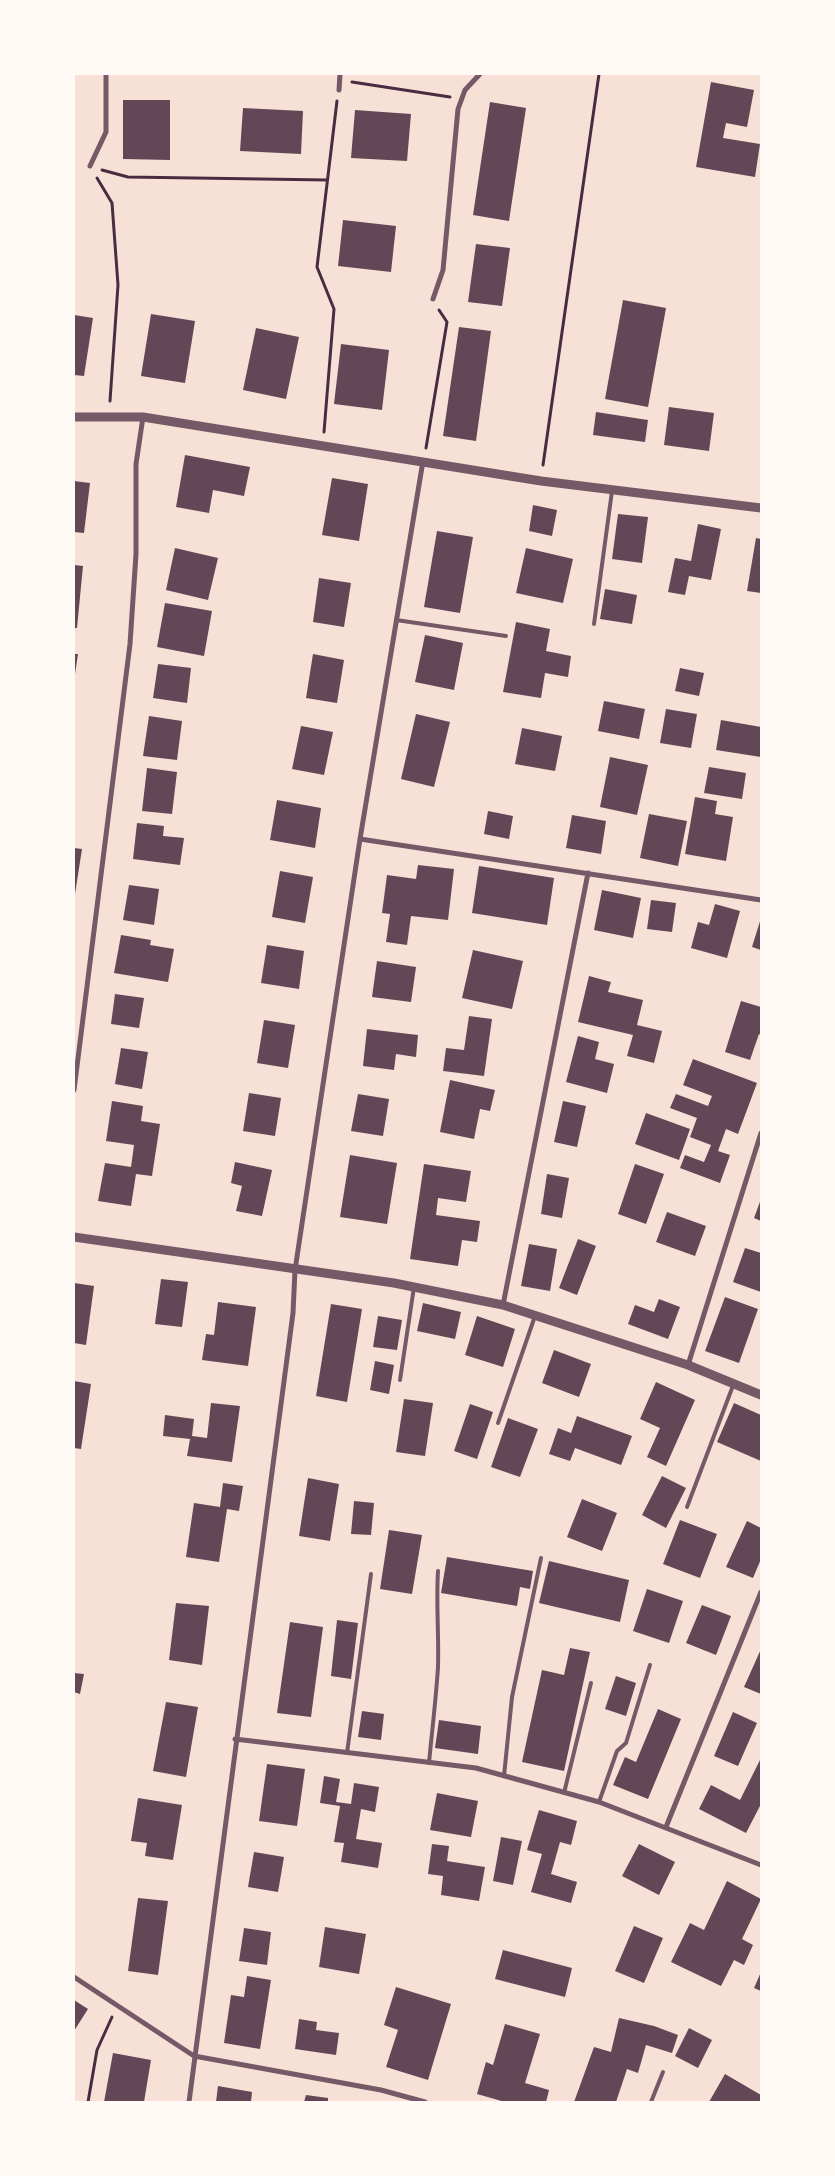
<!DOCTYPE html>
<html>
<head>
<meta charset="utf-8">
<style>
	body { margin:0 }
	#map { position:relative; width:835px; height:2176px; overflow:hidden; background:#f7e1d7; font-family:"IBM Plex Sans",sans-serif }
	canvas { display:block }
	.frame { position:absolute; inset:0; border:75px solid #fffaf5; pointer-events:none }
</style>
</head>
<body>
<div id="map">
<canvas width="835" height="2176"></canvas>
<div class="frame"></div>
</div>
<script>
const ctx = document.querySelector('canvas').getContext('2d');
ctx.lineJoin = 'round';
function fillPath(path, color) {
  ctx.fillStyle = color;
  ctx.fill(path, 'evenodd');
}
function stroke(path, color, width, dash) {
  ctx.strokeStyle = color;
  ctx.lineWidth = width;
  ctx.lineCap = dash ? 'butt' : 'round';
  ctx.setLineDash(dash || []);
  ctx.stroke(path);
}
fillPath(new Path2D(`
	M711 82 754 90 747 127 726 123 723 138 760 144 755 177 696 167Z
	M123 100H170V160L123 159Z
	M490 102 526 108 509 221 473 215Z
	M243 108 303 111 301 154 240 151Z
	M355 110 411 114 407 161 351 158Z
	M343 220 396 226 391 272 338 266Z
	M476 244 510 248 502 306 468 302Z
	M623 300 666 308 648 407 605 399Z
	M151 314 195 321 185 383 141 376Z
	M74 315 93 318 84 376 74 375Z
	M459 327 491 331 476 441 443 436Z
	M256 328 299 337 286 399 243 390Z
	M341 344 389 350 382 410 334 404Z
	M669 407 714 413 709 451 664 445Z
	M596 412 648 420 645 442 593 435Z
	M185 455 250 467 244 496 213 490 209 513 176 507Z
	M332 478 368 484 359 541 322 535Z
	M74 481 90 483 84 533 74 532Z
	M533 505 557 510 552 536 529 531Z
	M618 514 648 517 642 563 612 559Z
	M698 524 721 529 711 580 689 576 685 595 668 592 675 558 691 561Z
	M437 531 473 537 460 613 424 607Z
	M756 538 761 539V593L747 591Z
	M175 548 218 558 208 600 166 590Z
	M526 548 573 559 563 603 516 593Z
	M74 565 83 566 77 628H74Z
	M319 578 351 583 344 627 313 622Z
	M605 589 637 595 632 624 600 619Z
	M165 603 212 611 204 656 157 647Z
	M516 622 550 629 546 651 571 656 568 677 545 673 541 698 503 692Z
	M425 635 463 643 454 690 415 682Z
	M74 654H78L75 674H74Z
	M313 654 344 660 337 703 306 698Z
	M158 664 191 668 187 703 153 698Z
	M680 668 704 673 699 696 675 691Z
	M604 701 645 709 639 739 598 731Z
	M666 709 697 714 691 748 660 743Z
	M416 714 450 722 434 787 401 779Z
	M149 716 182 721 177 760 143 756Z
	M721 720 761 727V757L716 750Z
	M301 726 333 732 324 775 292 769Z
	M522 728 562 736 555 771 515 764Z
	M610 757 648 765 637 815 600 807Z
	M709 767 746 773 742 799 704 793Z
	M147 768 177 772 172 814 142 811Z
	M695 797 717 801 715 814 733 817 726 861 685 854Z
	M277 800 321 808 315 848 270 840Z
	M488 811 513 816 509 839 484 834Z
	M649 814 687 821 678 866 640 858Z
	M572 815 606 821 601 854 566 848Z
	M137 823 164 826 163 836 184 838 180 865 133 859Z
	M74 848 82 849 75 894H74Z
	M418 865 454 869 448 920 411 916 407 945 386 942 390 914 382 913 387 875 416 879Z
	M479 866 554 878 547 925 472 913Z
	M280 871 313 877 305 923 272 917Z
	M129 885 159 889 154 925 123 920Z
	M602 890 641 898 633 938 594 930Z
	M651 900 676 903 672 932 647 929Z
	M715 904 740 911 727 958 691 948 698 922 709 925Z
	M761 918V950L752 947Z
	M121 935 151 940 150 945 174 949 168 982 114 973Z
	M267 945 304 951 299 989 261 983Z
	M473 950 523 961 512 1009 462 998Z
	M377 961 416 967 411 1002 372 997Z
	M589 976 611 982 608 992 643 1000 637 1025 662 1031 654 1063 627 1056 633 1035 578 1022Z
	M115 994 144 998 139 1028 111 1024Z
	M741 1001 761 1007V1035L759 1034 750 1060 725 1052Z
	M469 1016 492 1019 484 1076 443 1071 446 1048 464 1050Z
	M264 1020 295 1025 288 1068 257 1063Z
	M367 1029 418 1035 416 1057 396 1054 394 1070 363 1066Z
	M578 1036 599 1042 595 1059 614 1064 607 1093 566 1082Z
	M121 1048 148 1052 142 1089 115 1084Z
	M693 1059 757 1083 738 1134 726 1129 718 1151 730 1155 720 1183 680 1168 685 1155 704 1162 711 1145 690 1137 697 1118 670 1108 676 1094 708 1106 712 1096 683 1085Z
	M450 1080 495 1090 490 1111 480 1109 474 1139 440 1132Z
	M249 1093 281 1098 275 1136 243 1131Z
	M358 1094 389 1099 383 1136 351 1131Z
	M112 1101 143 1106 141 1121 160 1124 152 1176 136 1174 131 1206 98 1201 105 1163 131 1167 134 1145 106 1141Z
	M563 1101 586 1106 577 1147 554 1142Z
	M646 1113 690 1129 679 1160 635 1144Z
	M350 1155 397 1163 387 1224 340 1217Z
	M235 1162 272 1170 262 1216 236 1211 242 1186 231 1183Z
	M424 1164 471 1171 466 1202 438 1198 436 1215 480 1221 477 1242 462 1240 458 1266 410 1259Z
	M635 1164 664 1174 646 1224 618 1214Z
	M547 1174 569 1178 562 1218 541 1214Z
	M761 1199V1221L754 1218Z
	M667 1212 706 1226 695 1256 656 1242Z
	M578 1239 596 1246 577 1295 559 1288Z
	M529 1244 557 1249 550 1291 521 1286Z
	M745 1248 761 1253V1292L733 1282Z
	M161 1279 188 1282 182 1327 155 1324Z
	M74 1283 94 1286 86 1345 74 1343Z
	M725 1297 758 1309 739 1363 705 1351Z
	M659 1299 680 1307 668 1339 628 1324 635 1305 654 1312Z
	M218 1302 256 1307 248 1366 202 1360 206 1334 214 1335Z
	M423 1303 461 1312 455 1339 417 1331Z
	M331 1304 362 1309 347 1402 316 1396Z
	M378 1316 402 1320 397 1350 373 1347Z
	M477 1316 515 1329 503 1367 465 1355Z
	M554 1350 591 1364 579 1397 542 1383Z
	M375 1361 394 1365 389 1394 370 1390Z
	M74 1381 91 1384 81 1449 74 1448Z
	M656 1382 695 1400 666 1466 647 1457 660 1428 640 1419Z
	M404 1399 433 1403 425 1456 396 1452Z
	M211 1403 240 1406 232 1462 187 1456 190 1439 163 1436 165 1415 194 1419 192 1436 207 1438Z
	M734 1403 761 1415V1461L717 1442Z
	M470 1404 493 1412 477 1459 454 1451Z
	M577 1416 632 1436 621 1465 575 1448 570 1461 549 1454 558 1428 571 1433Z
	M508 1418 538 1429 520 1477 491 1467Z
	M662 1476 686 1488 666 1528 642 1515Z
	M308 1478 339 1484 330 1541 299 1536Z
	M223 1483 243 1486 239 1511 227 1509 219 1562 186 1557 194 1503 220 1507Z
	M582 1499 617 1513 602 1551 567 1537Z
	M354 1501 374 1503 371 1535 351 1534Z
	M680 1520 717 1534 700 1578 663 1564Z
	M747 1521 761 1528V1559L753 1578 726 1567Z
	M389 1530 422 1535 412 1594 380 1589Z
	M447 1557 533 1571 530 1589 520 1587 517 1606 441 1593Z
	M549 1561 629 1580 620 1622 539 1603Z
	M647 1589 683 1601 669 1643 633 1631Z
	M176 1603 209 1606 202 1665 169 1660Z
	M702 1605 731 1616 716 1655 686 1643Z
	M337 1620 358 1623 351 1679 331 1676Z
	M290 1622 323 1627 311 1717 277 1713Z
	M570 1648 590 1652 564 1771 522 1762 542 1670 564 1675Z
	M761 1649V1694L744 1687Z
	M74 1673 84 1674 80 1694 74 1692Z
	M616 1676 636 1683 626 1716 605 1709Z
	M166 1702 198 1707 186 1777 153 1771Z
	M658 1709 681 1719 648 1799 613 1785 625 1757 636 1762Z
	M362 1711 384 1714 381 1740 358 1737Z
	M733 1712 757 1723 738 1766 714 1756Z
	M439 1720 481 1726 478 1754 435 1748Z
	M761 1758V1804L746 1833 699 1809 711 1785 740 1800Z
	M267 1764 305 1769 297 1826 259 1821Z
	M324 1776 340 1779 336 1802 351 1804 354 1783 379 1787 375 1812 361 1809 356 1839 382 1843 378 1868 341 1862 344 1843 334 1842 340 1806 320 1803Z
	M437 1793 478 1801 471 1837 430 1830Z
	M138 1798 182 1805 173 1860 145 1856 147 1843 131 1841Z
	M539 1810 577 1821 571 1845 560 1842 551 1874 577 1882 571 1903 531 1892 542 1854 527 1850Z
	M501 1837 522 1841 513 1885 493 1881Z
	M432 1844 449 1846 447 1861 485 1867 479 1901 441 1895 443 1876 428 1874Z
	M639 1844 675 1862 659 1895 622 1876Z
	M254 1852 284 1857 278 1892 248 1887Z
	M727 1881 761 1899 742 1939 753 1945 744 1965 734 1960 721 1986 671 1962 690 1923 704 1930Z
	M138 1898 168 1901 158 1975 128 1971Z
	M634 1926 663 1938 644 1983 615 1971Z
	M325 1927 366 1934 359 1974 319 1967Z
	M244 1928 271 1932 267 1965 239 1961Z
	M503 1950 572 1968 565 1997 495 1979Z
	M761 1972V1991L754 1988Z
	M247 1976 271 1980 260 2049 224 2043 231 1995 244 1997Z
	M396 1987 451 2004 428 2080 386 2067 398 2030 384 2025Z
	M74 2000 88 2009 74 2031Z
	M619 2018 654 2026 678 2035 672 2053 646 2045 638 2073 627 2069 616 2102H574L594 2047 611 2052Z
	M299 2019 317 2022 316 2030 339 2033 336 2055 295 2049Z
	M505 2024 540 2034 525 2083 549 2090 546 2102H505L477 2094 486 2062 493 2065Z
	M689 2028 712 2040 698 2068 675 2056Z
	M113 2053 151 2060 144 2102H104Z
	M725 2074 761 2095 760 2102H709Z
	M218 2086 252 2092 251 2102H216Z
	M306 2095 328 2098V2102H304Z`), '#644757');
stroke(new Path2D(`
	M352 82 450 97
	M102 170 128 177 327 180
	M97 178 112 203 118 285 110 401
	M324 432 334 309 317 267 337 101
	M426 448 447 322 439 310
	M543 465 599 74
	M88 2102 97 2050 112 2017`), '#4a2c40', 3);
stroke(new Path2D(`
	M396 620 506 636
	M594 624 612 491
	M400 1380 414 1287
	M498 1423 535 1316
	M687 1507 734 1383
	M347 1753 371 1574
	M429 1763C432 1731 436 1699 438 1667 439 1635 436 1603 438 1571
	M504 1776 512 1697 541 1558
	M564 1793 591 1683
	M599 1802 617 1751 626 1743 650 1665
	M651 2102 663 2072`), '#755966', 4);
stroke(new Path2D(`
	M339 90 340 74
	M90 166 106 132V74
	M433 299 443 270 458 109 465 90 480 74
	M360 839 761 900
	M74 1090 130 644 136 554V464L143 417
	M503 1305 588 873
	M688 1365 761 1133
	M235 1739 476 1768 599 1802 761 1865
	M666 1827 761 1592
	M74 1977 194 2056 381 2090 425 2102
	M189 2102 293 1313 295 1270 360 839 423 461`), '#755966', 5);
stroke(new Path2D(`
	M74 417H143L541 481 761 508
	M74 1237 394 1283 503 1305 688 1365 761 1395`), '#755966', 9);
</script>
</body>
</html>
